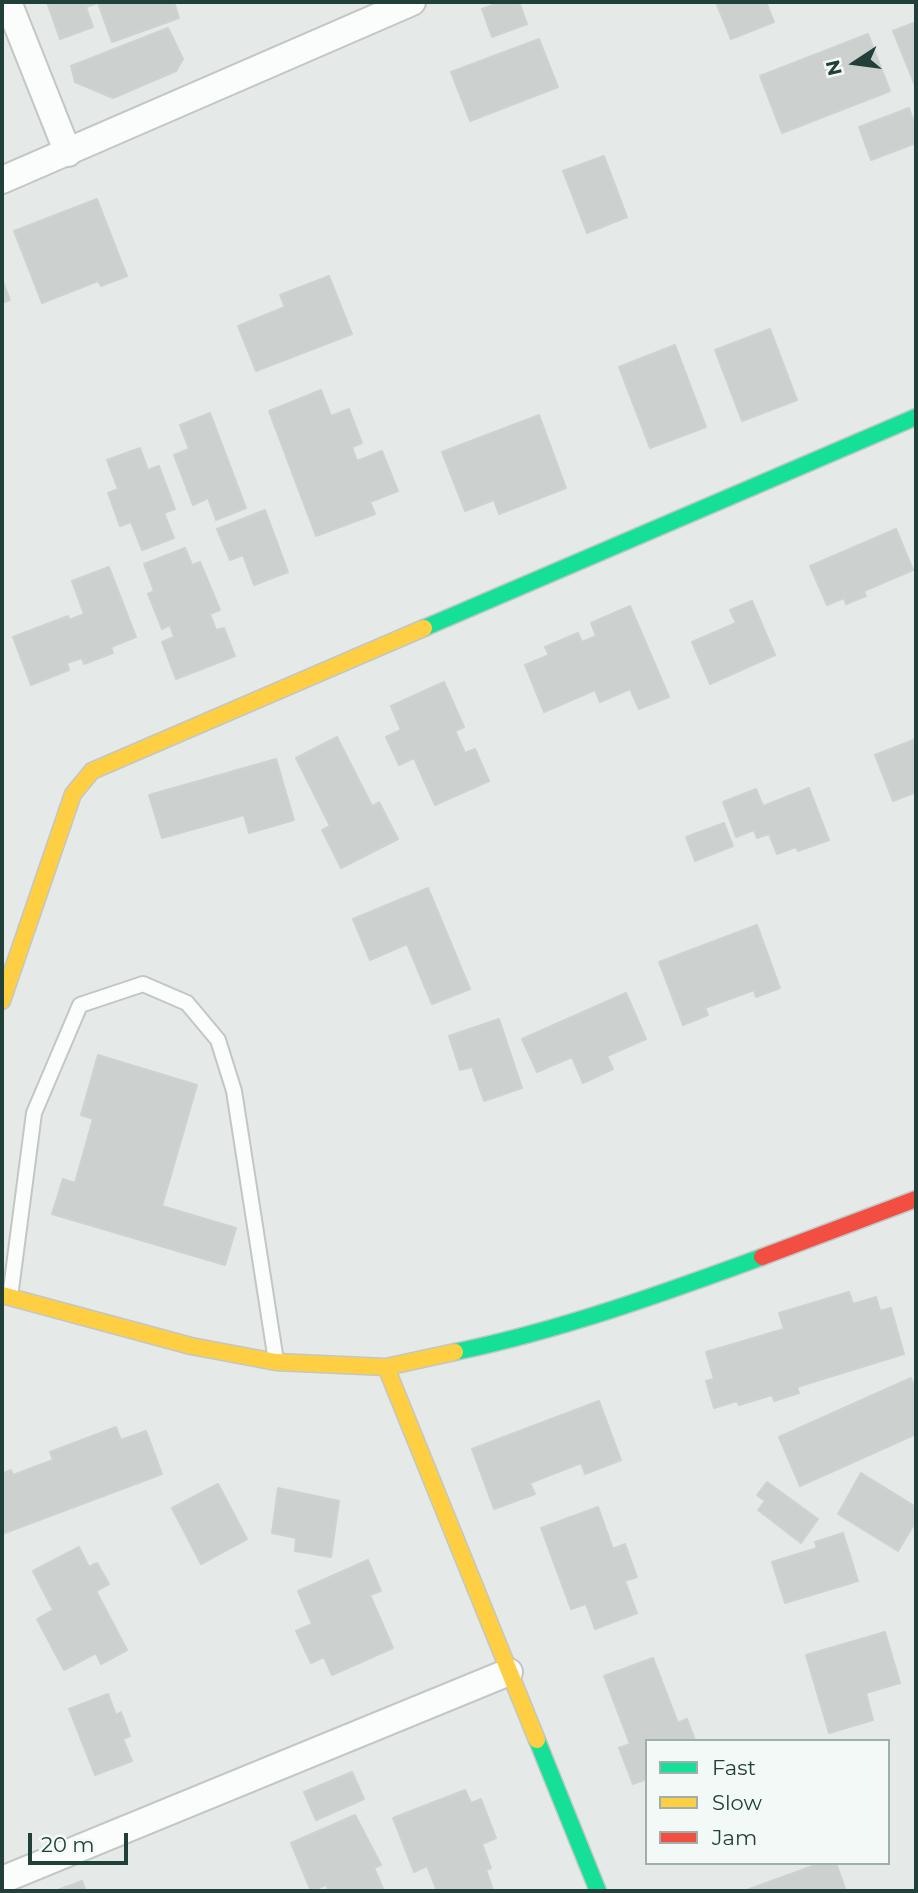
<!DOCTYPE html>
<html>
<head>
<meta charset="utf-8">
<style>
	body { margin:0 }
	#map { position:relative; width:918px; height:1893px; overflow:hidden; background:#e5eae8; font-family:Montserrat,sans-serif }
	canvas { display:block }
	.frame { position:absolute; inset:0; border:4px solid #214039; pointer-events:none }
	.legend { position:absolute; left:645px; top:1739px; width:245px; height:126px; box-sizing:border-box; background:#f3f9f7; border:2px solid #9fafab; margin:0; padding:9px 12px; list-style:none; font-size:21px; color:#214039 }
	.legend li { display:flex; align-items:center; gap:14px; height:35px }
	.legend b { width:35px; border:2px solid #9fafab }
	.north { position:absolute; left:820px; top:28px; width:70px; height:70px; -webkit-text-stroke:5px #f3f9f7; paint-order:stroke; rotate:257deg; font-size:19px; font-weight:700; line-height:28px; text-align:center; color:#214039 }
	.north::after { content:''; display:block; margin:auto; width:24px; height:32px; background:#214039; clip-path:polygon(50% 0,100% 100%,50% 72%,0 100%) }
	.scale { position:absolute; left:28px; top:1833px; width:100px; height:32px; box-sizing:border-box; border:4px solid #214039; border-top:0; padding-left:9px; font-size:21px; line-height:24px; white-space:nowrap; color:#214039; -webkit-text-stroke:5px #f3f9f7; paint-order:stroke }
</style>
</head>
<body>
<div id="map">
<canvas width="918" height="1893"></canvas>
<div class="frame"></div>
<ul class="legend">
<li><b style="height:9px;background:#16e098"></b>Fast</li>
<li><b style="height:9px;background:#ffcf43"></b>Slow</li>
<li><b style="height:9px;background:#f24e42"></b>Jam</li>
</ul>
<div class="north">N</div>
<div class="scale">20 m</div>
</div>
<script>
const ctx = document.querySelector('canvas').getContext('2d');
ctx.lineJoin = 'round';
function fillPath(path, color) {
  ctx.fillStyle = color;
  ctx.fill(path, 'evenodd');
}
function stroke(path, color, width, dash) {
  ctx.strokeStyle = color;
  ctx.lineWidth = width;
  ctx.lineCap = dash ? 'butt' : 'round';
  ctx.setLineDash(dash || []);
  ctx.stroke(path);
}
const building = new Path2D(`
	M47 2H174L179 18 112 42 98 3 86 7 93 27 60 39Z
	M501 2H519L527 24 492 37 482 9Z
	M716 2H766L774 22 731 39Z
	M916 22V88L893 31Z
	M168 28 183 59 176 71 113 98 75 82 71 66Z
	M868 34 890 91 782 133 760 76Z
	M539 39 558 87 470 121 451 72Z
	M909 108 916 128V143L871 160 859 127Z
	M604 156 627 217 587 233 563 171Z
	M97 199 127 276 101 286 98 281 42 303 14 231Z
	M329 276 352 334 256 371 238 326 285 307 280 295Z
	M2 279 10 300 2 303Z
	M770 329 797 400 742 421 715 350Z
	M675 345 706 427 650 448 619 367Z
	M321 390 331 416 349 409 362 443 352 447 357 461 382 451 398 491 370 502 375 514 316 536 269 411Z
	M210 413 246 508 216 520 208 498 193 505 174 455 189 449 180 425Z
	M539 415 566 488 499 514 494 500 465 511 442 452Z
	M140 448 148 470 159 466 175 509 164 513 174 538 142 550 131 522 120 526 108 493 118 489 107 460Z
	M265 510 288 572 254 585 243 555 230 560 217 529Z
	M896 529 913 570 864 591 866 596 846 604 844 598 827 605 810 566Z
	M185 548 192 565 200 562 220 610 210 614 216 630 224 628 235 656 176 679 162 642 174 637 170 625 162 629 148 594 154 591 144 564Z
	M109 567 136 637 111 647 113 653 84 664 82 658 67 663 69 670 31 685 13 637 68 616 69 620 84 614 72 581Z
	M752 601 775 655 710 684 692 642 736 623 730 610Z
	M630 606 669 697 639 709 630 689 600 702 595 690 544 712 525 665 549 655 545 647 578 633 582 642 596 636 591 623Z
	M444 682 464 727 455 731 465 753 475 749 489 781 435 805 414 758 399 765 386 737 401 730 391 706Z
	M337 737 372 806 379 802 398 839 341 868 322 830 330 826 296 758Z
	M916 739V792L893 801 875 755Z
	M276 759 294 820 249 833 244 815 162 838 149 795Z
	M809 788 829 840 798 851 796 847 777 854 769 834 757 838 754 830 736 837 723 802 756 789 763 806Z
	M724 823 733 846 695 861 686 837Z
	M428 888 470 989 432 1004 407 944 370 960 353 919Z
	M757 925 780 988 756 997 754 990 705 1008 708 1015 683 1025 659 962Z
	M626 993 646 1039 607 1056 613 1069 583 1083 572 1057 537 1072 522 1039Z
	M499 1019 522 1088 484 1101 472 1067 460 1070 449 1036Z
	M98 1055 197 1085 162 1206 236 1228 225 1265 52 1214 63 1179 75 1183 93 1119 81 1115Z
	M849 1292 853 1304 876 1297 880 1311 891 1308 904 1354 797 1387 799 1393 774 1401 772 1395 739 1405 737 1401 714 1408 706 1381 714 1379 706 1352 784 1329 779 1313Z
	M911 1378 916 1391V1434L800 1486 779 1437Z
	M599 1401 621 1460 585 1474 581 1463 530 1483 535 1494 494 1509 472 1449Z
	M116 1427 121 1440 146 1431 162 1474 2 1534V1474L11 1470 13 1475 53 1460 50 1452Z
	M861 1473 916 1507V1521L898 1551 838 1514Z
	M767 1482 818 1519 801 1543 758 1510 765 1501 757 1495Z
	M218 1484 247 1539 201 1564 172 1508Z
	M278 1488 339 1501 331 1557 295 1551 296 1538 272 1533Z
	M598 1507 613 1549 625 1544 637 1577 625 1581 637 1613 595 1629 586 1604 571 1609 541 1528Z
	M843 1533 858 1581 785 1603 772 1562 817 1548 815 1542Z
	M79 1547 89 1567 97 1563 109 1584 96 1591 127 1650 101 1664 96 1653 64 1670 37 1619 53 1610 33 1571Z
	M368 1560 381 1591 370 1595 393 1648 332 1675 324 1657 311 1663 296 1631 312 1624 298 1591Z
	M885 1632 900 1683 866 1693 873 1720 829 1733 806 1655Z
	M653 1658 678 1723 687 1719 695 1740 647 1741V1779L633 1784 619 1748 630 1744 604 1676Z
	M108 1694 116 1715 121 1712 130 1736 123 1739 132 1761 95 1775 69 1709Z
	M352 1772 364 1799 316 1820 304 1792Z
	M465 1790 471 1803 481 1799 496 1838 482 1844 491 1868 486 1870 493 1890 437 1891 427 1866 414 1872 393 1818Z
	M355 1815 381 1865 374 1868 384 1891H329L326 1885 311 1891 291 1843Z
	M821 1863H836L846 1891H744Z
	M82 1881 86 1891H55Z`);
fillPath(building, '#ccd1cf');
stroke(building, '#cdd3d1', 2);
const lane = new Path2D(`
	M10 1297 34 1113 80 1005 143 984 187 1003 218 1040 234 1091 276 1361`);
const street = new Path2D(`
	M8 2 68 153
	M2 180 412 2
	M2 1880 509 1672`);
const fast = new Path2D(`
	M424 628 916 417
	M455 1352C561 1330 661 1294 762 1257
	M537 1740 598 1891`);
const slow = new Path2D(`
	M2 1001 73 794 92 771 424 628
	M2 1295 191 1346 276 1362 386 1367 455 1352
	M386 1367 537 1740`);
const jam = new Path2D(`
	M762 1257 916 1199`);
stroke(lane, '#c2c7c5', 18);
stroke(street, '#c2c7c5', 30);
stroke(fast, '#c0c8c6', 19);
stroke(slow, '#c0c8c6', 19);
stroke(jam, '#c0c8c6', 19);
stroke(lane, '#fbfcfc', 14);
stroke(street, '#fbfcfc', 26);
stroke(fast, '#16e098', 16);
stroke(slow, '#ffcf43', 16);
stroke(jam, '#f24e42', 16);
</script>
</body>
</html>
